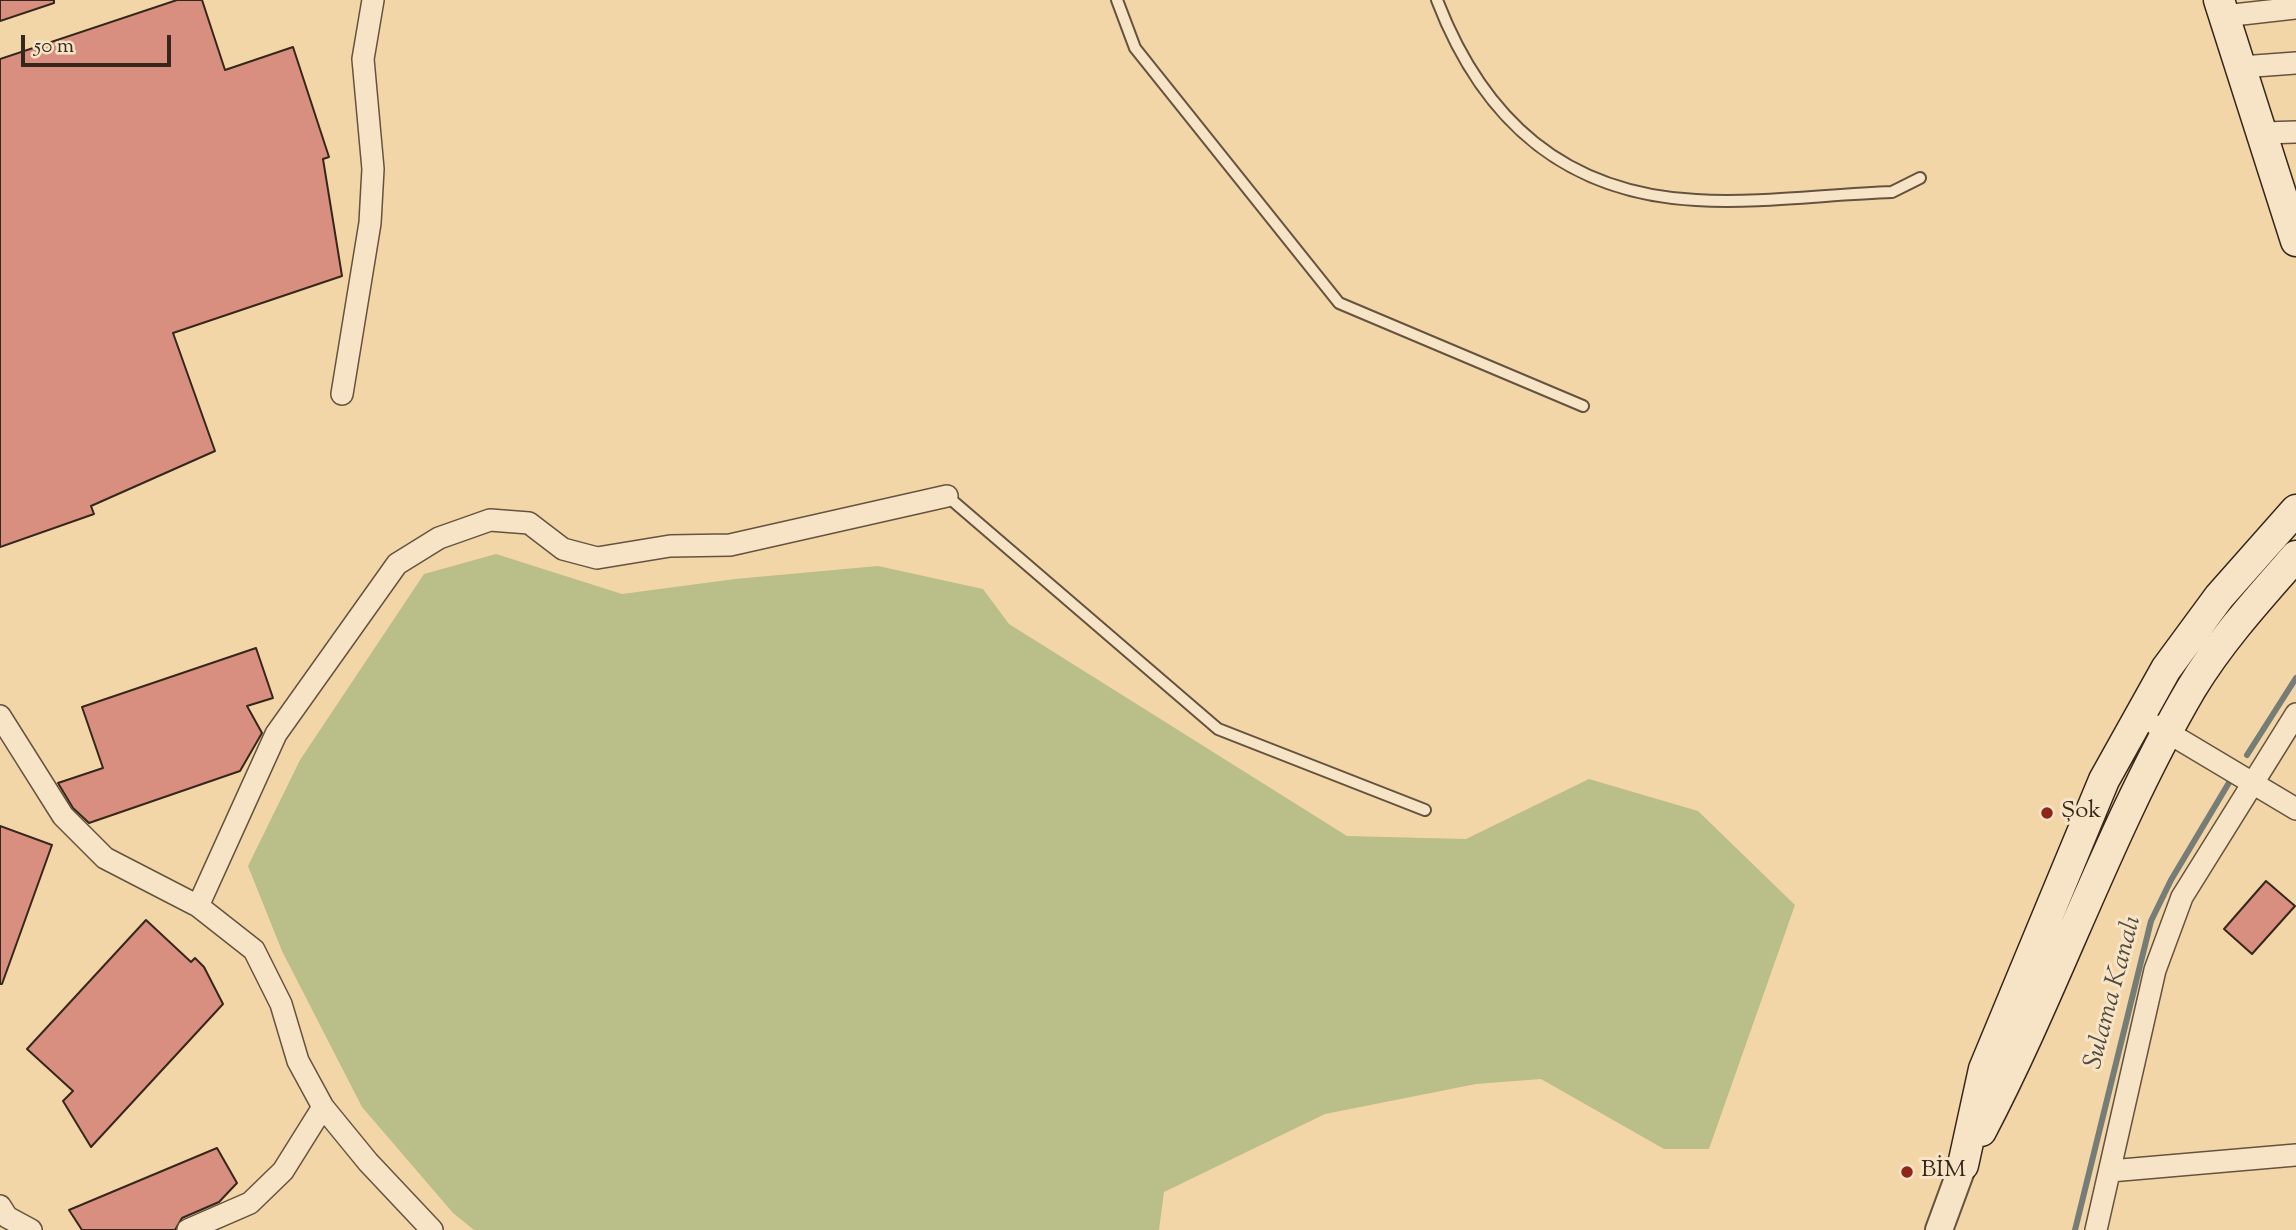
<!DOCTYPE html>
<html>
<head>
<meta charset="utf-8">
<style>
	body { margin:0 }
	#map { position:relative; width:2296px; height:1230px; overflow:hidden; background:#f3d6a8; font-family:"Sorts Mill Goudy",serif }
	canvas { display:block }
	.scale { position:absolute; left:21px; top:35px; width:150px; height:32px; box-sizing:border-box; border:4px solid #35271b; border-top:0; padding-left:9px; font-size:21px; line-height:24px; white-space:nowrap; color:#35271b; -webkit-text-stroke:5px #f7e4c6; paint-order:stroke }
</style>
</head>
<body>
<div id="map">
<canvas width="2296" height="1230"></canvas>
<div class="scale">50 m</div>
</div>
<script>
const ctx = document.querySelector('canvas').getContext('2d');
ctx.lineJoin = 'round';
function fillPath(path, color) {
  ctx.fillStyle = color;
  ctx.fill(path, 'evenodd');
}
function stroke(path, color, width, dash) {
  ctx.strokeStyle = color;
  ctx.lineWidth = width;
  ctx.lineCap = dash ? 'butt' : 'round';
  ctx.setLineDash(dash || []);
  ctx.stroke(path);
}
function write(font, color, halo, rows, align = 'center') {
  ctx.font = font + ' "Sorts Mill Goudy",serif';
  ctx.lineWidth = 6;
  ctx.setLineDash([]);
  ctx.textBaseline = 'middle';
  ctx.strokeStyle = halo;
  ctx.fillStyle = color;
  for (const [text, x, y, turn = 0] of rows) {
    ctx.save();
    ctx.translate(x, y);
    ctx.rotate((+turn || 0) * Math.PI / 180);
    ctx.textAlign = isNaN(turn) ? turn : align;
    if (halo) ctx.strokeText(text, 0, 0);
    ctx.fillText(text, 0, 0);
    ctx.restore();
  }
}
fillPath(new Path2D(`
	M496 554 622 594 735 579 878 566 983 589 1009 624 1347 836 1466 839 1589 779 1698 811 1795 905 1709 1149H1664L1541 1079 1476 1084 1325 1114 1164 1192 1159 1230H474L453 1213 362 1107 282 951 248 866 300 760 424 574Z`), '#babe88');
stroke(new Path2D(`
	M2247 755 2296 678
	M2075 1230 2151 921 2171 880 2230 781`), '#757d76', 6);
const building = new Path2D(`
	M0 0H54V3L0 21Z
	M177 0H202L225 70 293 47 329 157 323 159 342 276 173 333 215 451 91 506 94 514 0 547V59Z
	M256 648 273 698 247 706 262 733 240 771 89 823 73 808 58 783 103 768 82 707Z
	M0 826 52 845 2 984H0Z
	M2266 881 2295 906 2252 954 2224 929Z
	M146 920 191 962 195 958 204 967 223 1004 91 1147 63 1101 73 1091 27 1049Z
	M217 1148 237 1183 219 1202 182 1218 175 1230H82L69 1210Z`);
fillPath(building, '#d98f80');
stroke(building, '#35271b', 2);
const service = new Path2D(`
	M1117 0 1135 48 1339 303 1583 406
	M1437 0C1483 120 1564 193 1696 200 1758 204 1829 194 1892 192L1920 178
	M947 496 1218 729 1425 810`);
const minor = new Path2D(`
	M2224 16 2296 8
	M2241 67 2296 63
	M2263 133 2296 132
	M342 394 370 223 373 169 363 59 373 0
	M0 716 63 816 105 858 198 906 254 950 281 1004 298 1061 323 1107 368 1162 432 1230
	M2157 726 2296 809
	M198 906 276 734 397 564 439 538 490 520 529 523 563 549 597 558 670 546 730 545 947 496
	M2110 1171 2296 1155
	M0 1206 7 1217 31 1230
	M188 1230 250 1203 283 1171 323 1107
	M2096 1230 2155 970 2182 897 2296 714`);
const tertiary = new Path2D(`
	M1939 1230 1963 1165`);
const secondary = new Path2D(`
	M2219 0 2296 241
	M1981 1131C2057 986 2108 831 2191 689 2220 641 2259 598 2296 556
	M1963 1165 1984 1069 2104 780 2166 669 2219 597 2296 510`);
stroke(service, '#64533e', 14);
stroke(minor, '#64533e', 24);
stroke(tertiary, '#64533e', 30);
stroke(secondary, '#35271b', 33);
stroke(service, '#f7e4c6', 10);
stroke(minor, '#f7e4c6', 21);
stroke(tertiary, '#f7e4c6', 26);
stroke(secondary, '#f7e4c6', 30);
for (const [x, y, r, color] of [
	[2047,813,7,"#8f2418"],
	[1907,1172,7,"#8f2418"]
]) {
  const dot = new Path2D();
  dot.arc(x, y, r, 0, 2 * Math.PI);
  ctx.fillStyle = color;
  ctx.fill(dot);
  stroke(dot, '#f7e4c6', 2.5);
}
write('24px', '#35271b', '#f7e4c6', [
	["Şok",2061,813],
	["BİM",1921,1172]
], 'left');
write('italic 26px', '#504b41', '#f7e4c6', [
	["Sulama Kanalı",2115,993,-75]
]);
</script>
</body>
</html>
